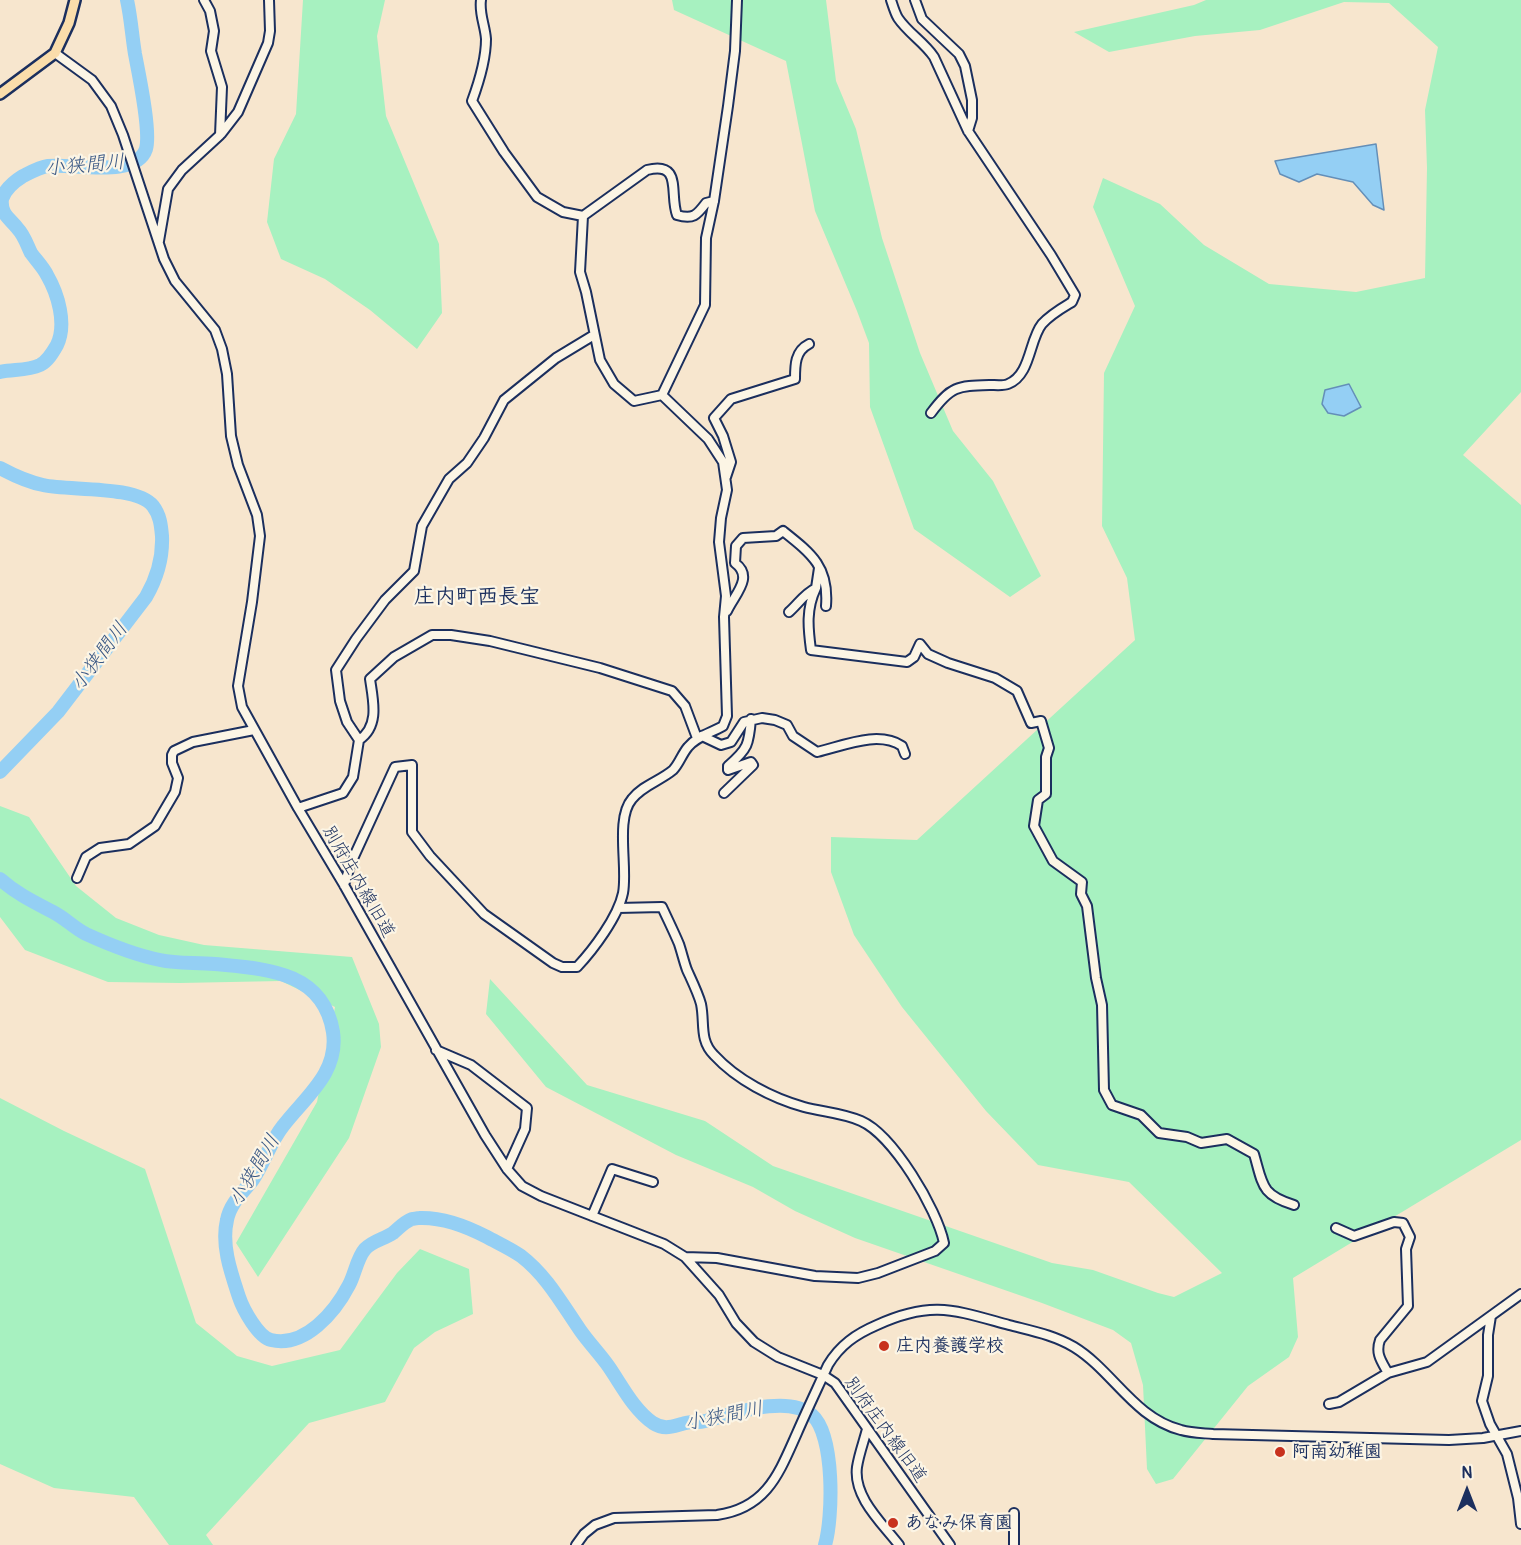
<!DOCTYPE html>
<html>
<head>
<meta charset="utf-8">
<style>
	body { margin:0 }
	#map { position:relative; width:1521px; height:1545px; overflow:hidden; background:#f7e6ce; font-family:Pangolin,sans-serif }
	canvas { display:block }
	.north { position:absolute; left:1437px; top:1461px; width:60px; height:60px; -webkit-text-stroke:4px #fcf5e5; paint-order:stroke; rotate:0deg; font-size:16px; font-weight:700; line-height:24px; text-align:center; color:#1b2f5e }
	.north::after { content:''; display:block; margin:auto; width:21px; height:27px; background:#1b2f5e; clip-path:polygon(50% 0,100% 100%,50% 72%,0 100%) }
</style>
</head>
<body>
<div id="map">
<canvas width="1521" height="1545"></canvas>
<div class="north">N</div>
</div>
<script>
const ctx = document.querySelector('canvas').getContext('2d');
ctx.lineJoin = 'round';
function fillPath(path, color) {
  ctx.fillStyle = color;
  ctx.fill(path, 'evenodd');
}
function stroke(path, color, width, dash) {
  ctx.strokeStyle = color;
  ctx.lineWidth = width;
  ctx.lineCap = dash ? 'butt' : 'round';
  ctx.setLineDash(dash || []);
  ctx.stroke(path);
}
function write(font, color, halo, rows, align = 'center') {
  ctx.font = font + ' Pangolin,"Klee One",sans-serif';
  ctx.lineWidth = 4.5;
  ctx.setLineDash([]);
  ctx.textBaseline = 'middle';
  ctx.strokeStyle = halo;
  ctx.fillStyle = color;
  for (const [text, x, y, turn = 0] of rows) {
    ctx.save();
    ctx.translate(x, y);
    ctx.rotate((+turn || 0) * Math.PI / 180);
    ctx.textAlign = isNaN(turn) ? turn : align;
    if (halo) ctx.strokeText(text, 0, 0);
    ctx.fillText(text, 0, 0);
    ctx.restore();
  }
}
fillPath(new Path2D(`
	M303 0H385L377 36 386 116 439 244 442 313 417 349 370 310 325 279 281 259 267 222 274 159 296 114Z
	M672 0H826L836 81 856 129 882 238 920 353 953 431 993 481 1041 576 1010 597 914 529 870 407 869 343 857 311 815 211 786 61 674 10Z
	M1206 0H1521V392L1463 455 1521 505V1140L1293 1278 1298 1337 1289 1357 1248 1386 1173 1479 1156 1484 1147 1469 1143 1385 1131 1343 1113 1330 1042 1303 855 1238 795 1211 753 1187 676 1155 546 1087 486 1014 490 979 587 1085 705 1121 773 1166 1052 1263 1093 1270 1158 1293 1174 1297 1222 1273 1129 1182 1038 1165 986 1111 902 1007 854 935 831 872V837L917 840 1135 640 1127 578 1102 526 1104 373 1135 306 1093 207 1103 178 1160 204 1204 245 1269 284 1356 292 1425 278 1427 168 1425 110 1438 47 1389 3 1344 2 1260 30 1195 36 1109 52 1074 32 1194 5Z
	M0 806 29 817 76 886 116 918 159 935 204 945 352 957 379 1024 381 1047 349 1138 258 1277 236 1243 317 1102 335 1007 281 981 180 983 108 982 25 950 0 917Z
	M0 1098 64 1131 145 1169 196 1323 237 1356 272 1366 340 1350 397 1273 420 1249 469 1269 473 1314 435 1332 414 1348 385 1402 309 1423 206 1535 213 1545H169L134 1497 54 1488 0 1464Z`), '#a7f1c0');
const water = new Path2D(`
	M1376 144 1384 210 1373 205 1353 182 1317 174 1299 182 1280 174 1275 161Z
	M1349 384 1361 407 1344 416 1328 413 1322 404 1325 390Z`);
fillPath(water, '#94cff4');
stroke(water, '#648fb8', 1.5);
stroke(new Path2D(`
	M0 372C13 369 27 371 40 365 48 361 53 352 57 345 67 324 58 294 47 275 43 267 36 260 31 253 27 245 24 235 18 229 11 219 0 215 2 199 5 189 15 181 23 176 31 172 40 167 48 166 73 163 136 179 146 149 151 131 139 75 135 54 132 36 131 18 127 0
	M0 468C13 475 28 482 43 485 68 491 136 485 153 506 160 515 161 525 162 536 163 559 157 578 146 597L58 712 0 772
	M0 879C17 894 34 902 53 912 65 918 74 928 86 934 110 945 135 955 160 960 178 964 197 962 215 964 266 969 323 971 333 1032 339 1073 305 1097 283 1126 270 1142 264 1164 252 1181 242 1193 230 1204 227 1220 221 1245 231 1273 239 1297 243 1309 258 1337 271 1340 305 1348 335 1312 349 1285 355 1274 357 1258 365 1249 372 1241 384 1239 393 1233 399 1228 404 1222 412 1219 414 1219 417 1218 419 1218 443 1217 466 1226 487 1237 498 1243 511 1249 521 1256 547 1276 562 1304 580 1330 589 1343 600 1354 609 1367 622 1386 634 1410 653 1423 664 1430 671 1427 682 1424 690 1421 698 1423 705 1421 733 1414 787 1394 812 1415 835 1435 833 1518 825 1545`), '#94cff4', 14);
const minor = new Path2D(`
	M481 0C479 14 485 25 486 39 486 59 479 82 472 101L504 152 537 197 563 212 583 216 647 170C683 161 669 194 677 215 693 220 697 215 706 203L714 201
	M891 0C893 6 895 13 898 18 908 33 924 42 934 57L968 131 1051 255 1075 295 1072 302C1062 308 1051 314 1042 324 1029 340 1031 375 1008 384 1004 386 995 385 990 385 957 386 951 386 931 413
	M915 0 922 19 959 54 965 66 972 100V118L968 131
	M55 53 92 80 111 106 123 135 164 259 175 281 215 330 222 349 227 374 231 436 238 465 257 515 260 536 252 602 238 686 242 707 298 808 344 885 485 1135 507 1169 522 1186 541 1196 664 1244 685 1257 719 1295 736 1323 754 1342 778 1357 823 1375 835 1383 950 1545
	M221 134 238 112 268 43 270 31 269 0
	M583 216 580 272 586 292 600 360 614 384 634 401 662 395
	M159 241 168 189 182 170 220 135 222 87 211 51 214 31 210 11 204 0
	M662 395 705 305 706 238 714 201 728 106 735 51 737 0
	M726 477 731 462 723 436 714 418 731 399 795 379C795 365 795 351 809 344
	M816 588C806 609 808 628 811 650L907 662 914 657 920 644 928 654 948 663 995 678 1017 691 1031 723 1041 721 1049 748 1046 757V794L1038 800 1034 826 1053 861 1082 882 1081 894 1087 906 1096 978 1102 1005 1104 1090 1112 1105 1141 1115 1159 1133 1187 1137 1201 1143 1227 1139 1254 1154C1263 1185 1261 1195 1294 1205
	M727 611C735 594 754 577 735 563L736 546 743 538 776 536 783 531C812 554 829 567 826 606
	M789 612C799 603 804 594 816 588L819 568
	M702 736 721 745 731 742 744 722 762 718 775 720 787 725 793 736 817 752C843 746 878 730 902 746L905 754
	M359 740 347 722 340 701 336 670 356 639 385 600 414 571 422 526 449 479 467 463 484 438 504 400 556 358 594 335
	M724 793 753 765 751 762 728 770V766C748 749 749 744 751 719
	M298 808 343 793 353 777 359 740C380 726 373 700 370 679L394 657 432 635H451L490 641 600 668 672 691 685 706 697 738
	M77 878 86 857 100 848 129 844 155 826 175 792 178 778 172 763V755L174 751 193 742 254 730
	M344 885 351 863 395 767 412 765V832L430 856 484 914 553 963 562 967H577C593 950 618 917 623 893 628 867 615 819 632 799 643 785 660 781 673 770 679 764 682 754 688 747 697 736 711 733 723 726L727 716 724 617 726 596 719 542 721 518 727 490 723 462 708 439 662 395
	M618 908 662 907C668 920 674 932 679 944 682 953 684 962 687 970 692 981 698 993 701 1004 705 1023 699 1040 714 1055 737 1080 772 1098 804 1107 823 1112 843 1113 861 1121 893 1135 937 1209 944 1243L935 1251 878 1273 858 1278 815 1276 717 1258 685 1257
	M436 1050 471 1065 527 1108 525 1129 507 1169
	M592 1216 612 1169 653 1182
	M1336 1228 1354 1236 1394 1222 1403 1223 1410 1237 1406 1249 1408 1306 1380 1340C1375 1354 1382 1362 1388 1373
	M1491 1316 1488 1335V1376L1482 1401 1490 1424 1507 1454 1518 1498 1521 1524
	M1329 1404 1339 1402 1388 1373 1427 1362 1521 1294
	M867 1429C864 1441 859 1454 857 1467 853 1497 882 1523 899 1545
	M576 1545 584 1534 595 1525 614 1518 717 1515C767 1508 779 1473 797 1433 807 1410 818 1387 828 1365 840 1345 856 1334 877 1325 932 1300 954 1310 1009 1325 1032 1331 1054 1335 1074 1347 1113 1371 1134 1418 1181 1430 1191 1433 1202 1433 1213 1434L1449 1440 1483 1438 1521 1431
	M1014 1545V1513`);
const major = new Path2D(`
	M0 94 55 53 69 23 75 0`);
stroke(minor, '#1b2f5e', 12);
stroke(major, '#1b2f5e', 14);
stroke(minor, '#fcf5e5', 8);
stroke(major, '#faddab', 9);
for (const [x, y, r, color] of [
	[884,1346,6,"#c8321e"],
	[1280,1452,6,"#c8321e"],
	[893,1523,6,"#c8321e"]
]) {
  const dot = new Path2D();
  dot.arc(x, y, r, 0, 2 * Math.PI);
  ctx.fillStyle = color;
  ctx.fill(dot);
  stroke(dot, '#fcf5e5', 2);
}
write('18px', '#1b2f5e', '#fcf5e5', [
	["別府庄内線旧道",358,882,60],
	["別府庄内線旧道",885,1430,54]
]);
write('bold 18px', '#1b2f5e', '#fcf5e5', [
	["庄内養護学校",896,1346],
	["阿南幼稚園",1292,1452],
	["あなみ保育園",905,1523]
], 'left');
write('italic 20px', '#395784', '#fcf5e5', [
	["小狭間川",85,166,-5],
	["小狭間川",100,657,-53],
	["小狭間川",255,1171,-59],
	["小狭間川",724,1417,-11]
]);
write('bold 21px', '#1b2f5e', '#fcf5e5', [
	["庄内町西長宝",477,598]
]);
</script>
</body>
</html>
